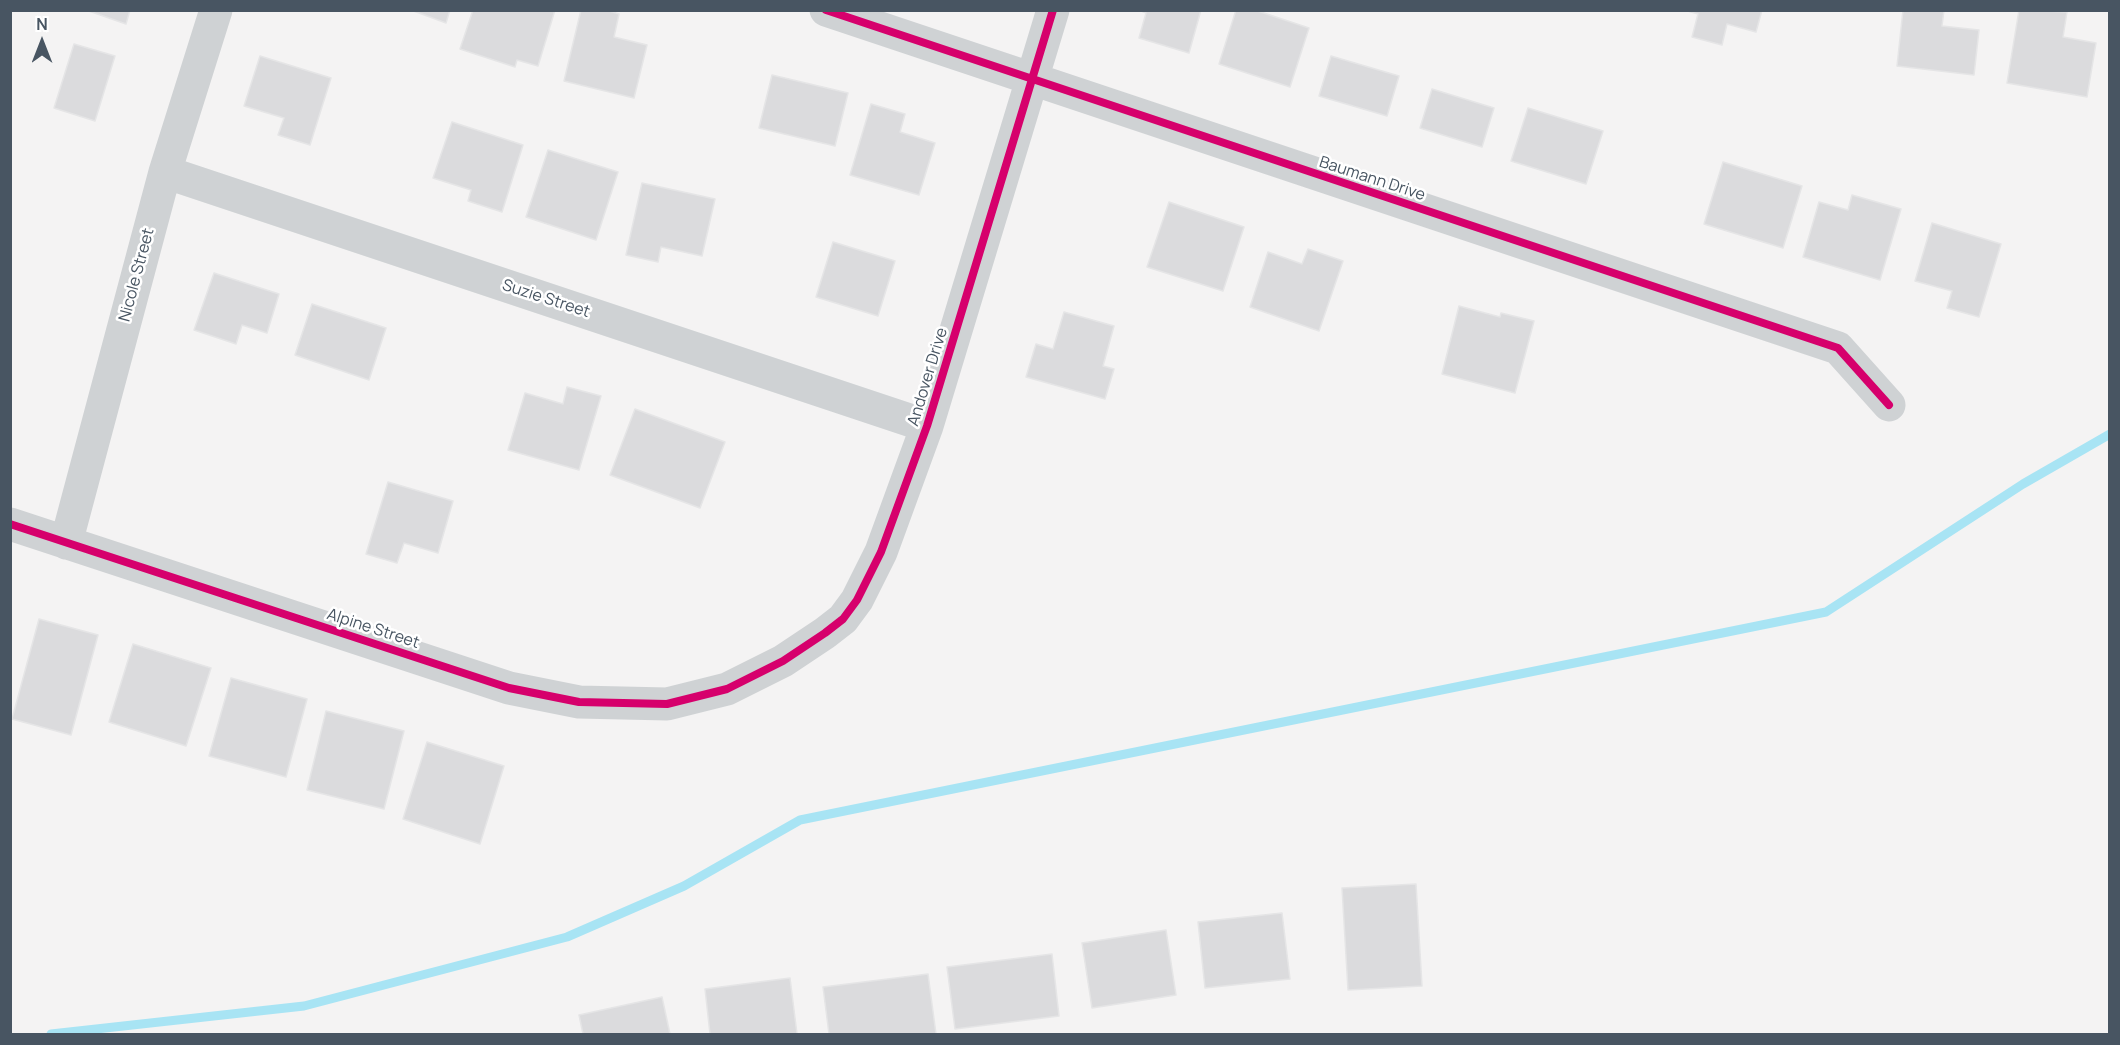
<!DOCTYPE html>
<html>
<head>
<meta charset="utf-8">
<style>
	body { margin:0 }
	#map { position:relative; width:2120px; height:1045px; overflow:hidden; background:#f4f3f3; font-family:Manrope,sans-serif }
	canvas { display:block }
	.frame { position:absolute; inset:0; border:12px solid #485562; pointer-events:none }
	.north { position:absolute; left:12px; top:12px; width:60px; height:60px; -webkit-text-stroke:4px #fff; paint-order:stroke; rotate:0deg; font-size:16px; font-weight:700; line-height:24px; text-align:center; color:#485562 }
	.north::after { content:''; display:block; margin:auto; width:21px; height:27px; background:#485562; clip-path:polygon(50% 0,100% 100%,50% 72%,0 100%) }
</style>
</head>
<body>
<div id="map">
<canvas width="2120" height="1045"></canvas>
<div class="frame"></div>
<div class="north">N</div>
</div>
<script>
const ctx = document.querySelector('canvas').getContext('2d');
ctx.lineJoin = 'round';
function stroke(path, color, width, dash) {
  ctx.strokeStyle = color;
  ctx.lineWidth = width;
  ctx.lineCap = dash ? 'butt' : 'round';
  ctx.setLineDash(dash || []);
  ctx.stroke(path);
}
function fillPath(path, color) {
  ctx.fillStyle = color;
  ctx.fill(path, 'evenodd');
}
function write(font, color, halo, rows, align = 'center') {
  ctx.font = font + ' Manrope,sans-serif';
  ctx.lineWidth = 5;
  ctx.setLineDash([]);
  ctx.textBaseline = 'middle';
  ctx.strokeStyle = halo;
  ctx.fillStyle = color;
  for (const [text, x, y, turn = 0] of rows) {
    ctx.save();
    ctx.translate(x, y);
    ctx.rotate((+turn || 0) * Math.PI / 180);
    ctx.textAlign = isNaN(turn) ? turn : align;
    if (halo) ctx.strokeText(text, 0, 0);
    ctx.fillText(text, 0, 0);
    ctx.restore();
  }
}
stroke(new Path2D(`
	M51 1034 304 1006 567 937 684 886 800 820 1826 612 2023 484 2110 434`), '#a8e4f4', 9);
const building = new Path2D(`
	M86 10H130L126 24Z
	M411 10H450L446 23Z
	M473 10H555L538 66 517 60 515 67 460 49Z
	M581 10H606L619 14 614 37 647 45 634 98 564 81Z
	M1139 10H1201L1189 53 1139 38 1146 13Z
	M1236 10H1255L1309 28 1290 87 1219 64Z
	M1684 10H1762L1756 32 1727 24 1722 45 1692 37 1698 14Z
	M1903 10H1944L1942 26 1979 30 1974 75 1897 66Z
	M2019 10 2067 12 2063 37 2096 43 2087 97 2007 83Z
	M74 44 115 56 95 121 54 108Z
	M260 56 331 78 310 145 278 135 284 118 244 106Z
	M1331 56 1399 76 1387 116 1319 96Z
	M772 75 848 93 835 146 759 128Z
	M1432 89 1494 108 1482 147 1420 128Z
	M871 104 905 114 900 132 935 143 919 195 850 175Z
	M1528 108 1603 131 1586 184 1511 161Z
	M452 122 523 145 502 212 468 201 471 190 433 178Z
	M548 150 618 172 596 240 526 217Z
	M1723 162 1802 186 1783 248 1704 224Z
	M642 183 715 199 702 256 661 247 658 262 626 255Z
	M1852 195 1901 209 1880 280 1803 257 1819 202 1848 210Z
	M1169 202 1244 227 1223 291 1147 267Z
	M1932 223 2001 244 1979 317 1947 308 1952 291 1915 281Z
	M833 242 895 261 878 316 816 297Z
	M1308 249 1343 261 1319 331 1250 307 1268 252 1302 264Z
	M214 273 279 294 267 333 242 325 236 344 194 330Z
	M312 304 386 328 369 380 295 355Z
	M1459 306 1500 317 1501 313 1534 321 1515 393 1442 374Z
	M1064 312 1114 326 1103 366 1114 369 1105 399 1026 377 1036 344 1053 349Z
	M567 387 601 396 579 470 508 450 525 393 563 404Z
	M635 409 725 442 700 508 610 475Z
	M388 482 453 501 438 553 404 543 397 563 366 554Z
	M39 619 98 635 71 735 12 719Z
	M133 644 211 668 186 746 109 722Z
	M231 678 307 699 286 777 209 756Z
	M326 711 404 731 384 809 307 790Z
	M427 742 504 766 480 844 403 819Z
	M1416 884 1422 986 1348 990 1342 888Z
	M1282 913 1290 979 1205 988 1198 922Z
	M1166 930 1176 995 1092 1008 1082 943Z
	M1052 954 1059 1016 955 1029 947 967Z
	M928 974 936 1034H829L823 987Z
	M790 978 797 1034H710L705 989Z
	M662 997 670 1034H583L579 1015Z`);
fillPath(building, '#dbdbdd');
stroke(building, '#e5e5e6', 1.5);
stroke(new Path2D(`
	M826 10 1838 348 1889 405
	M165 172 927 426
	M10 524 509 688 579 702 667 704 727 689 783 661 825 633 843 619 857 600 881 552 927 426 1053 10
	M66 543 165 172 216 10`), '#cfd2d4', 33);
stroke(new Path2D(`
	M826 10 1838 348 1889 405
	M10 524 509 688 579 702 667 704 727 689 783 661 825 633 843 619 857 600 881 552 927 426 1053 10`), '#d6006c', 8);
write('16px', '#485562', '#fff', [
	["Baumann Drive",1372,179,18],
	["Nicole Street",137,275,-75],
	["Suzie Street",546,299,18],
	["Andover Drive",928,377,-73],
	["Alpine Street",373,629,18]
]);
</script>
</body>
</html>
